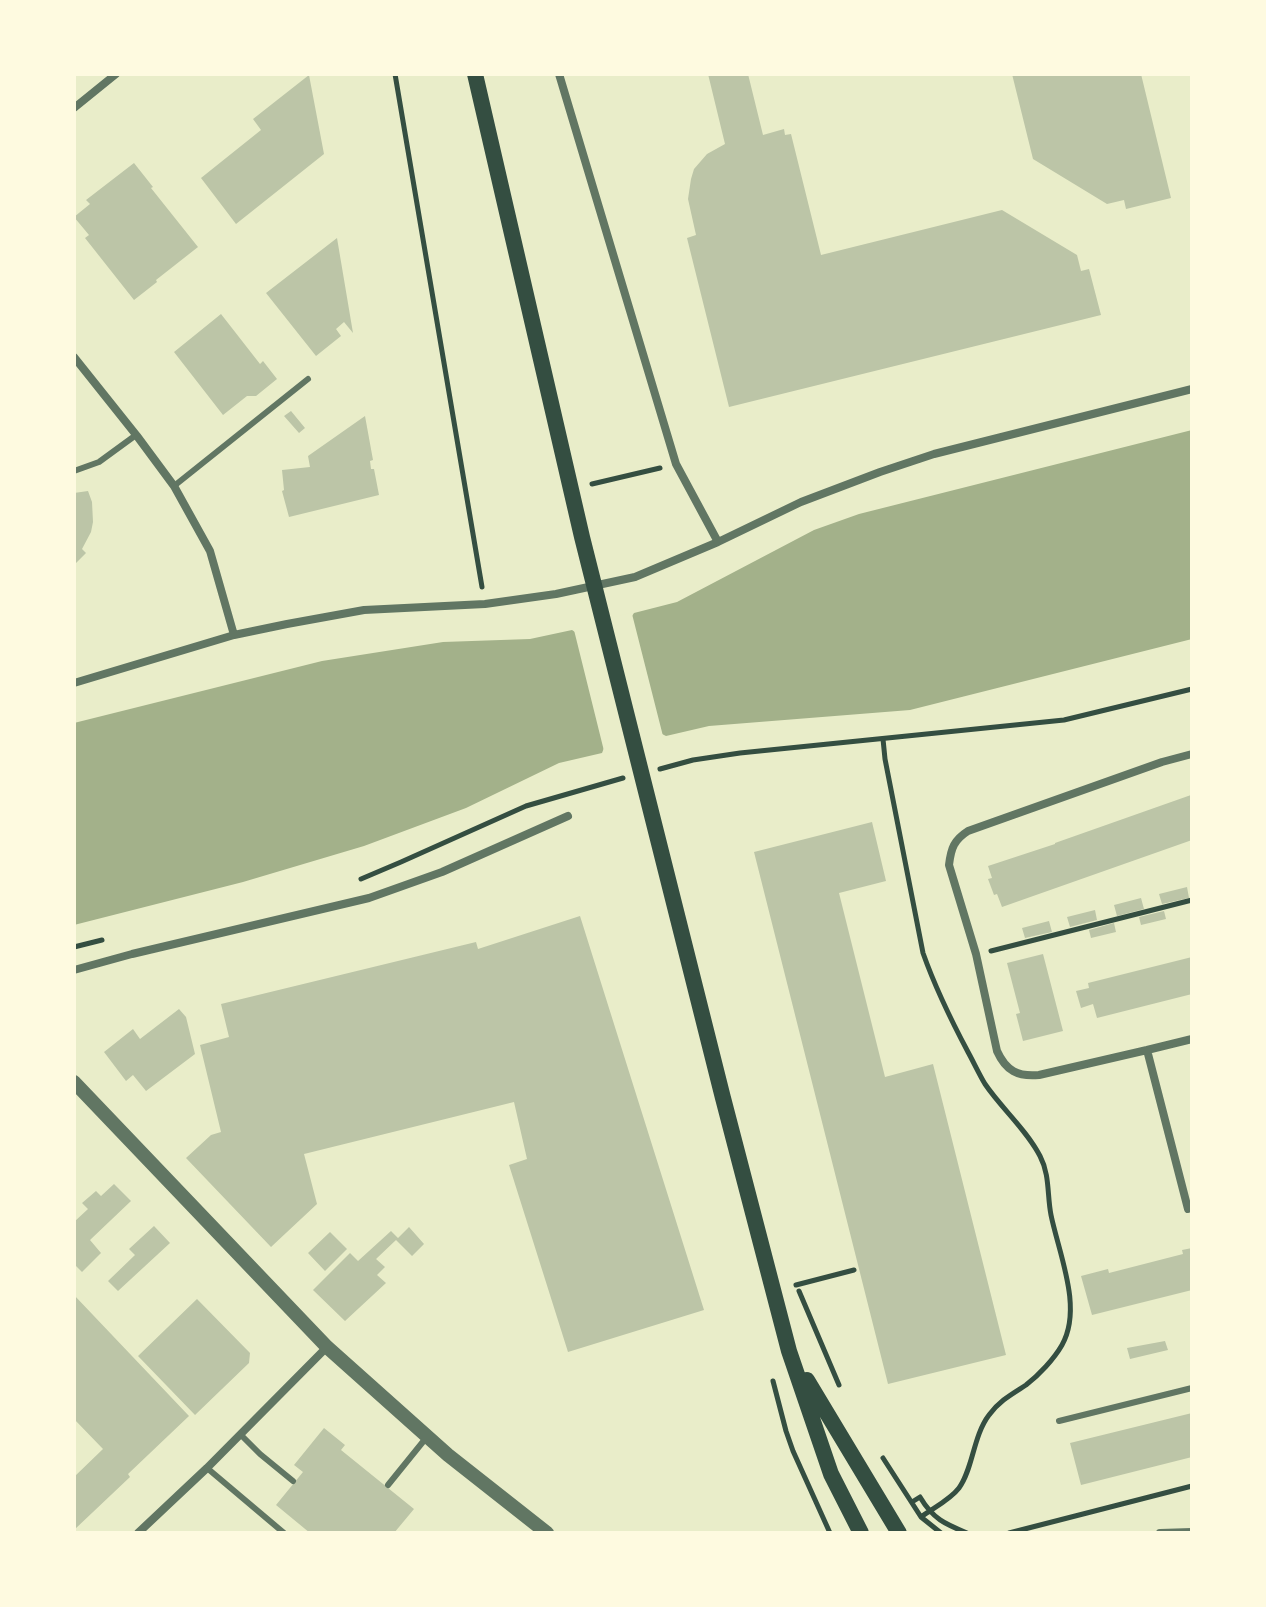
<!DOCTYPE html>
<html>
<head>
<meta charset="utf-8">
<style>
	body { margin:0 }
	#map { position:relative; width:1266px; height:1607px; overflow:hidden; background:#e9edc9; font-family:Commissioner,sans-serif }
	canvas { display:block }
	.frame { position:absolute; inset:0; border:76px solid #fefae0; pointer-events:none }
</style>
</head>
<body>
<div id="map">
<canvas width="1266" height="1607"></canvas>
<div class="frame"></div>
</div>
<script>
const ctx = document.querySelector('canvas').getContext('2d');
ctx.lineJoin = 'round';
function fillPath(path, color) {
  ctx.fillStyle = color;
  ctx.fill(path, 'evenodd');
}
function stroke(path, color, width, dash) {
  ctx.strokeStyle = color;
  ctx.lineWidth = width;
  ctx.lineCap = dash ? 'butt' : 'round';
  ctx.setLineDash(dash || []);
  ctx.stroke(path);
}
fillPath(new Path2D(`
	M1192 430V639L910 710 709 726 666 736 662 734 604 748 602 753 559 763 466 808 364 846 243 882 74 925V723L322 661 443 642 530 639 572 630 575 632 632 616 634 613 677 602 814 530 859 514Z`), '#a3b18a');
fillPath(new Path2D(`
	M631 610 664 740 662 738 606 752 605 755 573 626 575 627 630 613Z`), '#e9edc9');
fillPath(new Path2D(`
	M708 74H748L763 135 784 129 785 135 791 134 821 255 1002 210 1077 255 1081 271 1089 269 1101 315 729 407 687 238 696 235 688 199 691 179 694 169 707 154 725 144Z
	M1012 74H1141L1171 198 1126 209 1124 200 1107 204 1033 159Z
	M309 75 324 154 236 224 201 178 261 130 253 119Z
	M134 163 153 187 151 188 198 247 156 280 157 282 134 300 85 238 89 235 74 217 90 204 86 200Z
	M337 238 353 333 344 322 336 329 341 336 316 356 266 293Z
	M221 314 260 364 263 361 277 379 256 396H247L223 415 174 352Z
	M291 411 305 428 299 433 284 416Z
	M365 416 373 460 370 461 371 469H374L379 495 289 517 282 491 284 490 282 470 310 467 308 456Z
	M88 491 92 502 93 522 91 532 82 549 86 553 74 565V493Z
	M1191 795 1192 840 1002 907 997 894 994 895 988 879 992 878 988 866 1055 844V843Z
	M872 822 886 881 839 893 885 1077 933 1064 1006 1355 888 1384 754 852Z
	M1187 887 1189 898 1162 904 1159 894Z
	M1141 898 1144 909 1117 916 1114 905Z
	M1095 910 1097 920 1070 927 1067 917Z
	M1164 911 1166 919 1141 925 1139 917Z
	M580 916 704 1310 568 1352 509 1165 527 1159 514 1102 304 1154 317 1204 271 1247 186 1158 211 1135 221 1132 200 1045 229 1037 221 1004 476 942 478 949Z
	M1049 921 1052 932 1025 938 1022 928Z
	M1114 923 1116 932 1091 938 1089 930Z
	M1043 954 1063 1031 1023 1041 1016 1014 1020 1013 1007 963Z
	M1192 957V994L1097 1018 1093 1004 1081 1008 1076 991 1089 988 1088 983Z
	M179 1009 186 1017 195 1054 146 1091 133 1075 126 1081 104 1052 133 1029 140 1039Z
	M114 1184 131 1201 90 1240 101 1253 82 1272 74 1264V1222L88 1209 82 1203 96 1191 101 1196Z
	M154 1226 170 1243 118 1291 108 1281 135 1255 129 1249Z
	M409 1227 424 1244 412 1256 396 1240 376 1259 385 1267 377 1275 386 1283 345 1321 313 1290 350 1253 358 1261 391 1231 398 1238Z
	M330 1232 347 1249 325 1271 308 1253Z
	M1192 1248V1290L1092 1315 1081 1276 1108 1269 1109 1273 1183 1254 1182 1250Z
	M74 1295 189 1416 128 1474 130 1477 74 1530V1477L103 1449 74 1419Z
	M197 1299 250 1353 249 1363 195 1415 138 1356Z
	M1165 1341 1168 1350 1130 1359 1127 1348Z
	M1192 1413V1457L1081 1485 1070 1443Z
	M324 1428 345 1445 341 1450 414 1509 394 1533H310L276 1505 303 1472 294 1465Z`), '#bcc5a7');
stroke(new Path2D(`
	M395 74 482 587
	M592 484 660 468
	M883 739 885 759 923 953C935 987 951 1020 968 1052 974 1063 979 1074 985 1084 1002 1109 1026 1129 1040 1156 1050 1175 1047 1195 1051 1215 1059 1254 1083 1308 1062 1345 1054 1359 1039 1375 1026 1385 1012 1394 999 1401 989 1415 973 1436 973 1469 959 1488 950 1500 933 1508 921 1517
	M660 769 693 760 740 753 1064 720 1192 689
	M361 879 401 862 526 806 623 778
	M74 947 102 940
	M991 951 1192 900
	M796 1285 854 1270
	M799 1291 839 1385
	M773 1381 786 1431 793 1451 830 1533
	M883 1458 921 1517 941 1533
	M912 1502 920 1497C933 1519 945 1524 967 1533
	M1009 1533 1192 1486`), '#344e41', 5);
stroke(new Path2D(`
	M74 471 99 462 136 435
	M174 486 308 379
	M1059 1421 1192 1388
	M240 1434 260 1454 293 1481
	M207 1468 284 1533
	M388 1485 426 1438`), '#617663', 6);
stroke(new Path2D(`
	M559 74 676 464 718 542
	M74 108 116 74
	M74 357 137 436 174 486 210 551 234 635
	M74 683 234 635 287 624 364 610 485 604 556 594 635 577 718 542 801 502 880 472 934 454 1192 389
	M74 970 132 954 369 898 442 872 568 816
	M1147 1050 1039 1075C1018 1077 1006 1071 997 1051L976 954 949 865C951 848 954 840 968 831L1162 762 1192 754
	M1188 1209 1147 1050 1192 1039
	M138 1533 207 1468 327 1347
	M1160 1533 1192 1532`), '#617663', 8);
stroke(new Path2D(`
	M74 1082 327 1347 448 1455 547 1533`), '#617663', 14);
stroke(new Path2D(`
	M475 74 582 537 723 1098 789 1351 831 1474 861 1533
	M807 1380 899 1533`), '#344e41', 16);
</script>
</body>
</html>
